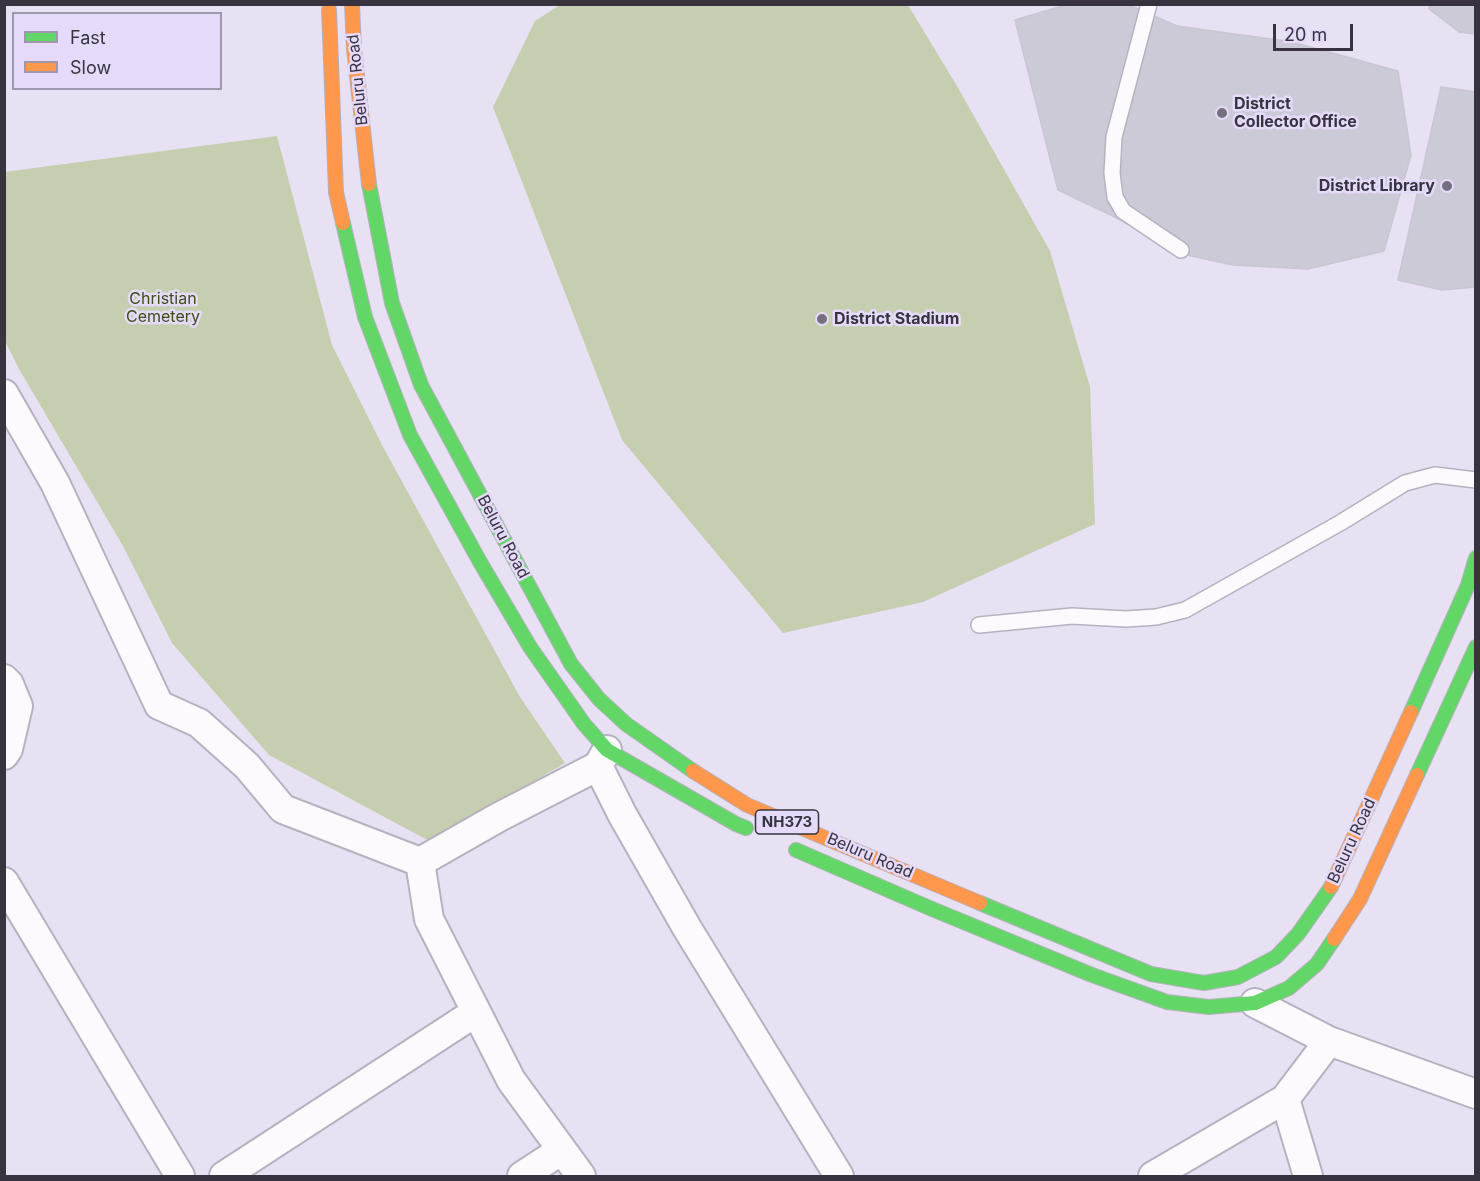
<!DOCTYPE html>
<html>
<head>
<meta charset="utf-8">
<style>
	body { margin:0 }
	#map { position:relative; width:1480px; height:1181px; overflow:hidden; background:#e8e1f3; font-family:Inter,sans-serif }
	canvas { display:block }
	.frame { position:absolute; inset:0; border:6px solid #38333f; pointer-events:none }
	.legend { position:absolute; left:12px; top:12px; width:210px; height:78px; box-sizing:border-box; background:#e6dafa; border:2px solid #a097af; margin:0; padding:8px 10px; list-style:none; font-size:18px; color:#38333f }
	.legend li { display:flex; align-items:center; gap:12px; height:30px }
	.legend b { width:30px; border:2px solid #a097af }
	.scale { position:absolute; left:1273px; top:24px; width:80px; height:27px; box-sizing:border-box; border:3px solid #38333f; border-top:0; padding-left:8px; font-size:18px; line-height:21px; white-space:nowrap; color:#38333f; -webkit-text-stroke:4px #e6dafa; paint-order:stroke }
</style>
</head>
<body>
<div id="map">
<canvas width="1480" height="1181"></canvas>
<div class="frame"></div>
<ul class="legend">
<li><b style="height:8px;background:#63d668"></b>Fast</li>
<li><b style="height:8px;background:#ff974d"></b>Slow</li>
</ul>
<div class="scale">20 m</div>
</div>
<script>
const ctx = document.querySelector('canvas').getContext('2d');
ctx.lineJoin = 'round';
function fillPath(path, color) {
  ctx.fillStyle = color;
  ctx.fill(path, 'evenodd');
}
function stroke(path, color, width, dash) {
  ctx.strokeStyle = color;
  ctx.lineWidth = width;
  ctx.lineCap = dash ? 'butt' : 'round';
  ctx.setLineDash(dash || []);
  ctx.stroke(path);
}
function write(font, color, halo, rows, align = 'center') {
  ctx.font = font + ' Inter,sans-serif';
  ctx.lineWidth = 5;
  ctx.setLineDash([]);
  ctx.textBaseline = 'middle';
  ctx.strokeStyle = halo;
  ctx.fillStyle = color;
  for (const [text, x, y, turn = 0] of rows) {
    ctx.save();
    ctx.translate(x, y);
    ctx.rotate((+turn || 0) * Math.PI / 180);
    ctx.textAlign = isNaN(turn) ? turn : align;
    if (halo) ctx.strokeText(text, 0, 0);
    ctx.fillText(text, 0, 0);
    ctx.restore();
  }
}
fillPath(new Path2D(`
	M560 5H908L957 86 1050 251 1090 387 1095 524 923 602 783 633 622 440 493 107 535 21Z
	M277 136 332 345 382 445 520 697 565 763 431 842 269 755 172 643 123 546 19 369 5 341 4 172Z`), '#c6ceb0');
const building = new Path2D(`
	M1069 4H1127L1177 26 1292 42 1398 71 1411 155 1384 251 1308 269 1233 265 1182 254 1115 217 1058 190 1015 20Z
	M1430 4H1476V34L1459 32 1429 9Z
	M1441 87 1476 92V287L1442 290 1398 280Z`);
fillPath(building, '#cdcad8');
stroke(building, '#c9c5d3', 1.5);
const lane = new Path2D(`
	M1149 4 1114 137 1112 173 1115 197 1123 211 1181 250
	M979 625 1072 616 1126 619 1156 617 1185 610 1340 523 1405 483 1435 475 1476 480`);
const street = new Path2D(`
	M4 394 55 483 159 705 199 723 247 766 283 809 420 862 499 817 598 766 607 750
	M4 679 9 684 18 706 8 749 4 755
	M598 766 622 814 687 928 839 1176
	M420 862 429 919 511 1080 581 1176
	M4 882 180 1176
	M1255 1003 1329 1041 1476 1094
	M1285 1099 1308 1176
	M224 1176 476 1012
	M522 1176 562 1150
	M1153 1176 1285 1099 1329 1041`);
const fast = new Path2D(`
	M369 184 392 303 421 385 571 664 599 699 626 724 693 771
	M343 223 365 317 410 435 480 562 530 647 584 724 607 750 736 824 746 828
	M1411 712 1468 585 1476 558
	M1417 775 1476 647
	M796 850 932 909 1092 975 1167 1002 1209 1007 1255 1003 1289 988 1317 964 1334 939
	M980 903 1151 974 1204 983 1238 977 1276 957 1298 934 1331 887`);
const slow = new Path2D(`
	M352 4 354 49 369 184
	M329 10 336 192 343 223
	M693 771 747 805 980 903
	M1331 887 1411 712
	M1334 939 1360 899 1417 775`);
stroke(lane, '#b6b1bf', 18);
stroke(street, '#b6b1bf', 32);
stroke(fast, '#b6b1bf', 16);
stroke(slow, '#b6b1bf', 16);
stroke(lane, '#fcfafd', 15);
stroke(street, '#fcfafd', 28);
stroke(fast, '#63d668', 14);
stroke(slow, '#ff974d', 14);
for (const [x, y, r, color] of [
	[1222,113,6,"#76707e"],
	[1447,186,6,"#76707e"],
	[822,319,6,"#76707e"]
]) {
  const dot = new Path2D();
  dot.arc(x, y, r, 0, 2 * Math.PI);
  ctx.fillStyle = color;
  ctx.fill(dot);
  stroke(dot, '#e6dafa', 2);
}
for (const [x, y, w] of [
	[787,822,63]
]) {
  const box = new Path2D();
  box.roundRect(x - w / 2, y - 12, w, 24, 4.5);
  ctx.fillStyle = '#e6dafa';
  ctx.fill(box);
  stroke(box, '#38333f', 1.5);
}
write('bold 15px', '#38333f', null, [
	["NH373",787,822]
]);
write('16px', '#38333f', '#e6dafa', [
	["Beluru Road",358,80,-96],
	["Beluru Road",503,537,62],
	["Beluru Road",1352,841,-65],
	["Beluru Road",870,856,23]
]);
write('bold 16px', '#38333f', '#e6dafa', [
	["District",1234,104],
	["Collector Office",1234,122],
	["District Library",1435,186,"right"],
	["District Stadium",834,319]
], 'left');
write('16px', '#404d17', '#e6dafa', [
	["Christian",163,299],
	["Cemetery",163,317]
]);
</script>
</body>
</html>
